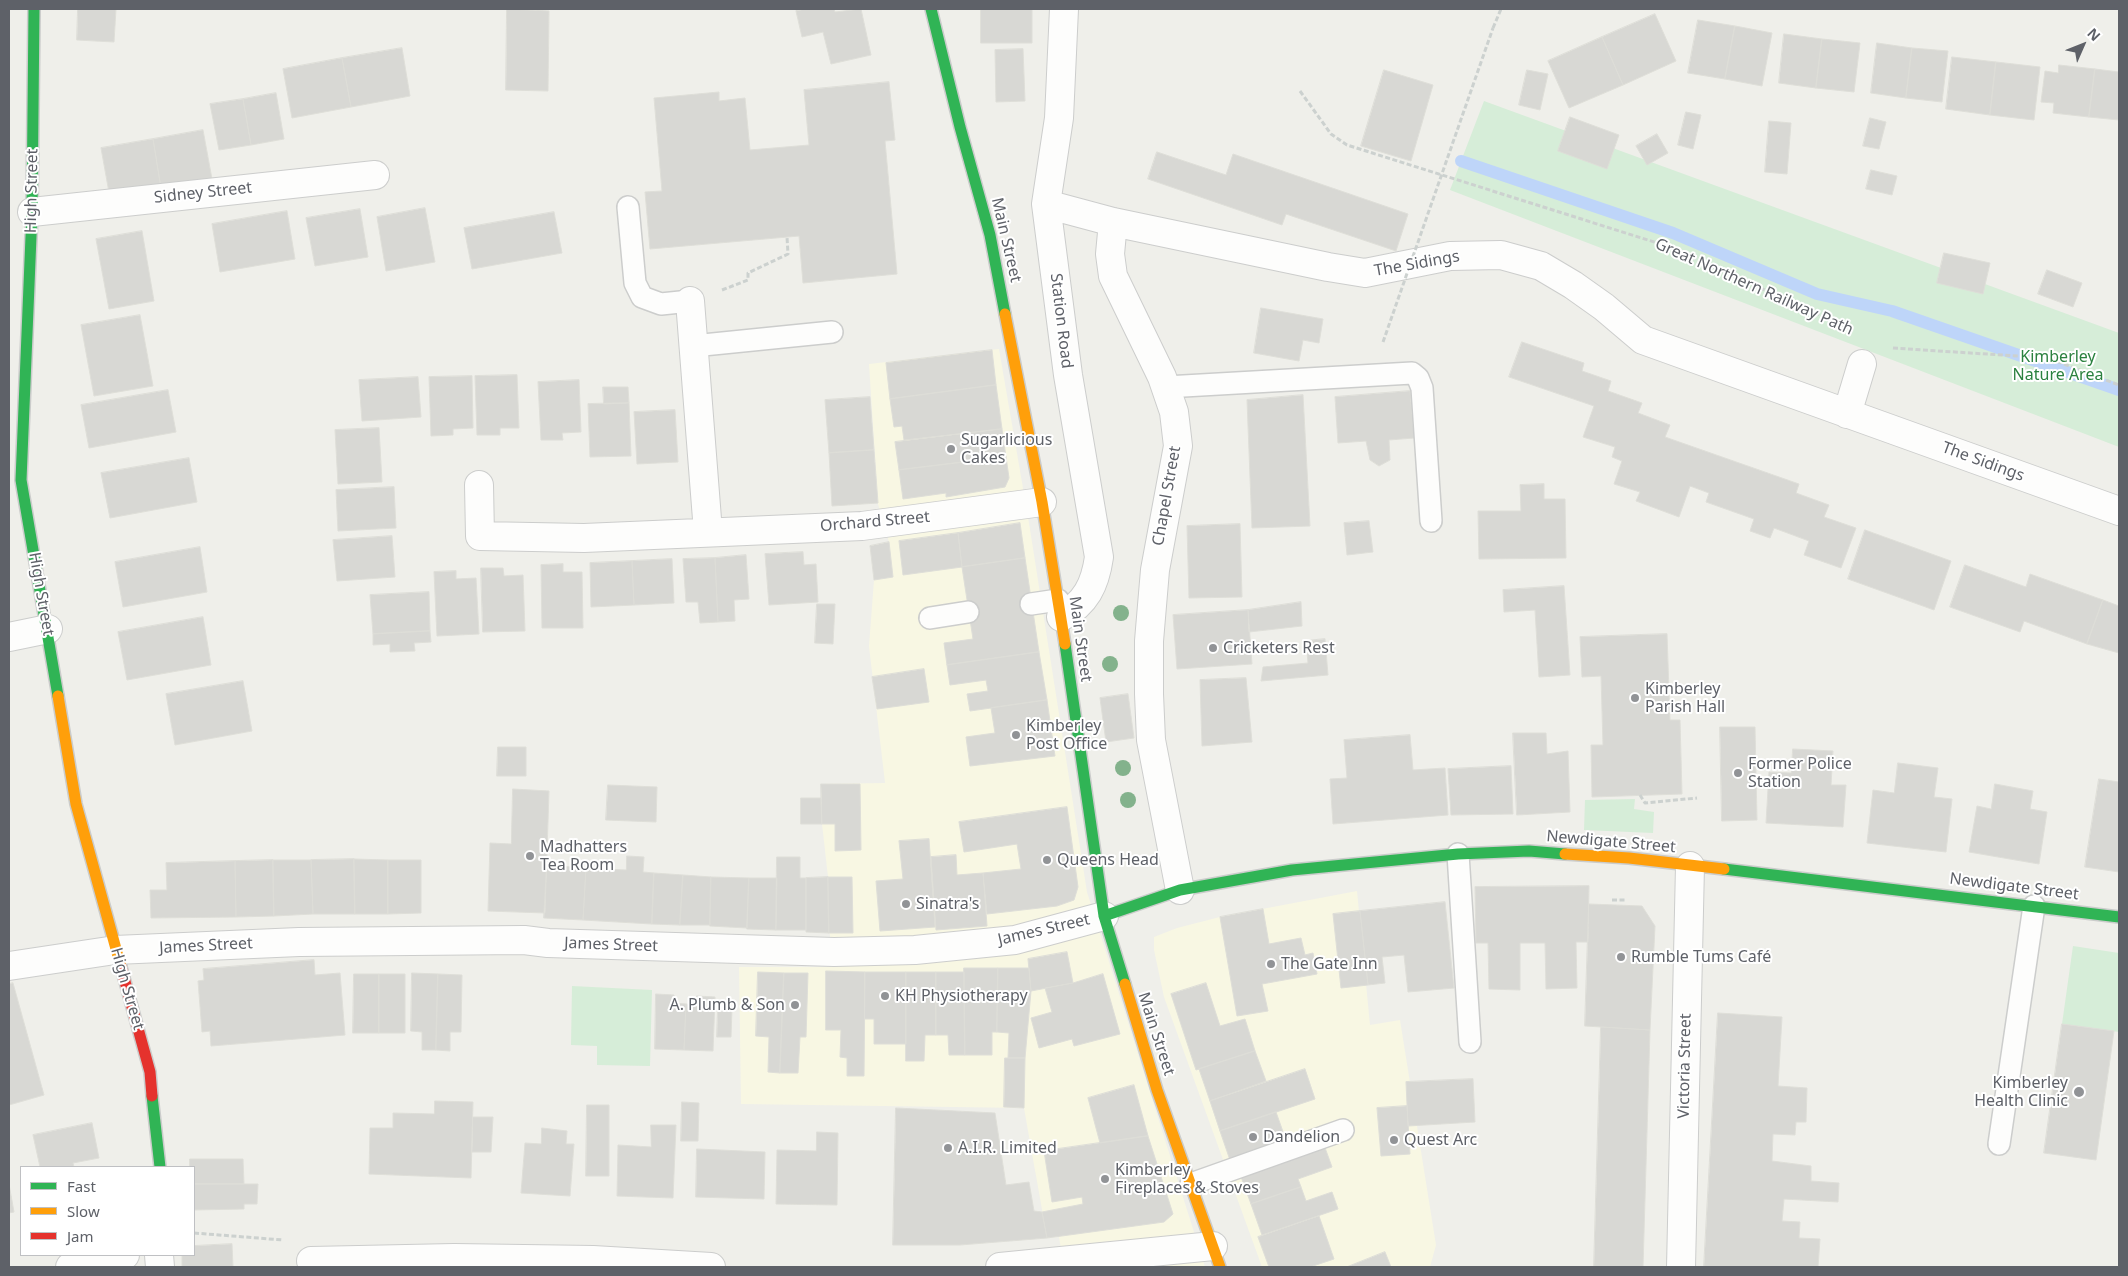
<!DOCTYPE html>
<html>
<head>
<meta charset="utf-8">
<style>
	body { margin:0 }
	#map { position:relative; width:2128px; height:1276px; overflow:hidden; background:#efefea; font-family:"Noto Sans",sans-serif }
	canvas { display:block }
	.frame { position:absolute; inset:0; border:10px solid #5e6168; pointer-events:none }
	.legend { position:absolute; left:20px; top:1166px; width:175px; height:90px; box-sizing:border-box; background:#fff; border:1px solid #bfc0c3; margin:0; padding:6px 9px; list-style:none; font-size:15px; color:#5e6168 }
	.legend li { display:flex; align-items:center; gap:10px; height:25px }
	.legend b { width:25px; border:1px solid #bfc0c3 }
	.north { position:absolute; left:2058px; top:20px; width:50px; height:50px; -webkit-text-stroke:4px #fff; paint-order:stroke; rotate:46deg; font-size:14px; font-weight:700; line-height:20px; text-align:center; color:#5e6168 }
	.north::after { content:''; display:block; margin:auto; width:18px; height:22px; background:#5e6168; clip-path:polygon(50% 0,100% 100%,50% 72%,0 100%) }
</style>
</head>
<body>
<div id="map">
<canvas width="2128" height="1276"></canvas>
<div class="frame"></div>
<ul class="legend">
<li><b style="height:6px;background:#30b455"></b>Fast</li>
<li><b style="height:6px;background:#ff9f0a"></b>Slow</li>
<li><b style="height:6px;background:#e5322d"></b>Jam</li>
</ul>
<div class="north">N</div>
</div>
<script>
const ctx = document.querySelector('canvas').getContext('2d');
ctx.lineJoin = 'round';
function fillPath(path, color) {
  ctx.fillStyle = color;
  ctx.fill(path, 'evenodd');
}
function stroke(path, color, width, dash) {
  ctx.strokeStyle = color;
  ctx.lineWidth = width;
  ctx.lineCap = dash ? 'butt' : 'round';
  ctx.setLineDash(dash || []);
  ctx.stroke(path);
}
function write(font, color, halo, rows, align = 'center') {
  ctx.font = font + ' "Noto Sans",sans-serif';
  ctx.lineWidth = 4;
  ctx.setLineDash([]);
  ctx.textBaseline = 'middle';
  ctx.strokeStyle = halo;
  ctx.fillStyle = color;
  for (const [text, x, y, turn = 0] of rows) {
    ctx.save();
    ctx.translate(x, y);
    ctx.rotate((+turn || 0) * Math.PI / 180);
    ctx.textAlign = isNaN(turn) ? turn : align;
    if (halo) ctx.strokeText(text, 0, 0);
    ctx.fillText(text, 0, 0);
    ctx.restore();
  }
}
fillPath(new Path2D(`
	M999 349 1029 523 1087 892 1205 1267H1064L1059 1237 1047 1238 1024 1108 741 1104 739 967H831L828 877 822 824 821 784 885 783 869 646 874 580 870 546 889 542 878 504 869 364Z
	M1357 891 1370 1025 1400 1020 1436 1245 1430 1267H1262L1164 997 1154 950V937L1177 928 1220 917Z`), '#f8f7e3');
fillPath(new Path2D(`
	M1484 101 2119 333V447L1450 190Z
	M1635 799 1634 809 1654 812 1653 833 1584 830 1585 800Z
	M2073 946 2119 953V1032L2062 1024Z
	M572 986 652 990 650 1066 597 1065V1046L571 1045Z`), '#d6edd8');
stroke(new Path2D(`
	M1461 161 1673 233 1817 294 1892 311 2119 390`), '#bed5f9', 12);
const building = new Path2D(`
	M78 9H116L114 42 77 40Z
	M507 9 549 11 548 91 506 90Z
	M807 9H834L835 12 861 9 871 55 831 64 823 32 802 37 796 11Z
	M981 9H1032V43H981Z
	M1655 14 1676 61 1623 85 1602 37Z
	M1698 20 1735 26 1725 79 1688 73Z
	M1735 26 1772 33 1762 86 1725 79Z
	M1784 34 1822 39 1816 88 1779 83Z
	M1602 37 1623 85 1569 108 1548 61Z
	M1822 39 1860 43 1854 92 1816 88Z
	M1877 43 1912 48 1906 98 1871 93Z
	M402 48 410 96 351 107 342 58Z
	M1912 48 1948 51 1942 102 1906 98Z
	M1023 49 1025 101 996 102 995 50Z
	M1952 57 1996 62 1990 115 1946 109Z
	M342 58 351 107 292 118 283 69Z
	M1996 62 2040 67 2034 120 1990 115Z
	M2059 65 2095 69 2089 117 2053 113 2054 103 2041 102 2045 71 2058 73Z
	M2095 69 2119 72V120L2089 117Z
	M1384 70 1433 85 1411 161 1361 146Z
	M1527 70 1548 74 1540 110 1519 105Z
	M889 82 895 140 885 141 897 274 803 283 799 236 650 249 645 192 662 191 654 98 719 92V101L745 98 750 150 809 145 804 90Z
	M276 93 284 139 251 145 243 99Z
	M243 99 251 145 219 150 210 104Z
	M1686 112 1701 115 1693 149 1678 145Z
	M1570 117 1619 135 1607 169 1558 151Z
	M1870 118 1886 122 1879 149 1863 146Z
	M1769 121 1791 123 1787 174 1765 172Z
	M203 130 212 179 161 188 153 139Z
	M1657 134 1668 153 1647 165 1636 146Z
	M153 139 161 188 110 198 101 148Z
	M1157 152 1226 175 1233 154 1408 214 1396 251 1286 214 1282 225 1148 179Z
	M1871 170 1897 176 1892 195 1866 189Z
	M425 208 435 262 386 271 377 217Z
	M360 209 368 257 315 266 306 218Z
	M287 211 295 259 220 272 212 224Z
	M554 212 562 253 472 269 464 228Z
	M142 231 154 301 109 309 96 239Z
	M1944 253 1990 263 1983 294 1937 283Z
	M2047 270 2082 283 2073 307 2038 294Z
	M1261 308 1323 319 1319 343 1303 340 1299 361 1254 353Z
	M140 315 153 386 94 396 81 325Z
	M1522 342 1584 363 1582 371 1611 381 1608 391 1642 403 1638 413 1670 425 1665 437 1799 484 1796 493 1829 505 1824 517 1856 528 1841 568 1804 555 1809 541 1774 528 1770 538 1750 531 1754 519 1706 502 1709 493 1690 486 1679 517 1636 501 1640 492 1614 484 1622 461 1612 457 1615 447 1583 437 1594 406 1509 377Z
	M992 350 996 385 890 399 886 363Z
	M517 375 519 428H500V435H477L475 376Z
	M472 376 473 428 453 429V435L431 436 429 377Z
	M418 377 421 417 362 421 359 380Z
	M579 380 581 432 562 433 563 440H541L538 382Z
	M996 385 1002 429 904 440 902 426 894 427 890 399Z
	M603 387H628L629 403 604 404Z
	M168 390 176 432 89 448 81 405Z
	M1410 391 1414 438 1389 440 1390 460 1379 466 1370 460 1366 441 1338 443 1335 397Z
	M1303 395 1310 526 1252 528 1247 400Z
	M870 397 874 450 829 453 825 400Z
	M629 403 631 456 590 457 588 404Z
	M675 410 678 462 637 464 634 412Z
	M379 428 382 482 338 484 335 430Z
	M1002 429 1006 457 899 470 895 442Z
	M874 450 878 503 832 506 829 453Z
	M1006 457 1009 478 1005 487 946 497V493L903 499 899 470Z
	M189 458 197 502 110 518 101 473Z
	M1544 484V499H1565L1566 558 1479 559 1478 511H1521L1520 485Z
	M394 487 396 528 338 531 336 490Z
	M1369 521 1373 552 1347 555 1344 523Z
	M1020 523 1025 558 962 567 958 533Z
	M1240 524 1242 597 1189 598 1187 526Z
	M1865 530 1951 561 1934 610 1848 579Z
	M958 533 962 567 903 575 899 541Z
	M392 536 395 577 337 581 333 540Z
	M889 542 893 577 874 580 870 546Z
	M200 547 207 592 123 607 115 562Z
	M803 552 804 565 816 564 818 602 769 605 765 554Z
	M746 555 749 599 734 600 735 621 718 622 715 558Z
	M715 558 718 622 700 623 698 602H686L683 559Z
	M1025 558 1039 652 947 665 944 643 973 639 962 567Z
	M672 559 674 603 634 605 632 561Z
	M632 561 634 605 591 607 590 563Z
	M563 564V572H582L583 628H542L541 565Z
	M1965 565 2026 587 2030 574 2103 600 2087 644 2024 621 2020 632 1950 607Z
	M481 568H503L504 576 523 575 525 631 483 632Z
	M456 571V579L476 578 479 634 437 636 434 572Z
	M1564 586 1570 675 1539 677 1535 610 1504 612 1503 590Z
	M429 592 430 631 373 634 370 595Z
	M2103 600 2119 606V653L2087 644Z
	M1301 602 1302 626 1249 632 1248 610Z
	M817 604H835L833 644 815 643Z
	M1248 610 1252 664 1177 669 1173 615Z
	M203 617 211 665 127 680 118 632Z
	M430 631 431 642 414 643 415 651 390 652V644L373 645V634Z
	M1667 634 1670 720H1680L1682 794 1592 797 1591 745H1603L1601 676 1582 677 1580 637Z
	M1325 639 1328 675 1261 681 1263 667 1308 663 1306 641Z
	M1039 652 1047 700 970 711 967 694 988 691 986 680 950 685 947 665Z
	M924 669 929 702 877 709 872 677Z
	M1246 678 1252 742 1202 746 1200 680Z
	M243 681 252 731 175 745 166 694Z
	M1128 694 1134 738 1106 742 1100 698Z
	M1047 700 1055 756 970 766 966 737 995 733 991 708Z
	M1720 727H1755L1757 820 1722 821Z
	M1513 733H1546L1547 754 1568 751 1570 812 1517 815Z
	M1410 735 1413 770 1445 768 1448 815 1333 824 1330 779 1347 778 1344 740Z
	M498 747H526V776H497Z
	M1793 749 1833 751 1831 785H1846L1843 827 1766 823 1769 772 1791 773Z
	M1898 763 1938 768 1934 797 1952 799 1946 852 1867 843 1873 790 1894 793Z
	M1511 766 1513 814 1451 815 1448 769Z
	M2099 779 2119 782V872L2085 867Z
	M821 784H860L861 850 835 851V824H822Z
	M1995 784 2033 791 2030 809 2047 812 2039 864 1969 852 1977 806 1991 809Z
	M608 785 657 787 656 822 606 820Z
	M513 789 549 791 545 913 488 911 490 843 511 844Z
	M801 798H821L822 824H801Z
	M1067 807 1078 887 1074 900 1057 906 987 914 983 873 1021 869 1017 844 964 852 959 822Z
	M929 839 935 927 880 931 876 881 903 879 899 841Z
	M956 855 957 875 983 873 987 926 936 930 931 857Z
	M627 856 644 857 643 872 654 873 652 924 583 920 586 868 626 870Z
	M777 857H800V878H806V930H776Z
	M354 859 388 860V914H355Z
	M354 859 355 914H313L311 860Z
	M273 860H311L313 914 274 916Z
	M273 860 274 916 236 917 235 861Z
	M388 860H421V913L388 914Z
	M235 861 236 917 151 918 150 890H167L166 863Z
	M547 865 586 868 583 920 544 918Z
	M654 873 683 875 680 925 652 924Z
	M683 875 711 877 710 925H680Z
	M711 877 749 878 747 928 710 926Z
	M828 877H852L853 933H829Z
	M828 877 829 933 806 932V878Z
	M749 878H777L776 930 747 929Z
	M1589 886 1588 942H1576L1577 988 1546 989 1545 943H1520V990L1489 989 1488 943H1476L1475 887Z
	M1445 902 1454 988 1408 992 1404 955 1382 957 1385 983 1368 985 1360 911Z
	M1589 904 1642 906 1655 926 1650 1030 1585 1026Z
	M1263 909 1269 944 1301 938 1305 955 1313 953 1317 974 1262 984 1268 1011 1237 1016 1220 917Z
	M1360 911 1368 985 1341 988 1333 914Z
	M1067 952 1073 983 1031 991 1028 959Z
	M314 960 315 975 340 973 345 1035 211 1046 210 1031 202 1032 198 981 204 980 203 969Z
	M964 968H998L997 1032H992V1055H965Z
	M998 968H1029L1031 991 1025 1058H1008L1009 1033 997 1032Z
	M826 971 865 972 864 1076H847V1058L840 1057 841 1030H826Z
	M758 972 784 973 780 1073 768 1072 769 1037 756 1036Z
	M865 972H906V1044H874V1019H865Z
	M906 972H936V1035H925L924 1061H906Z
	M936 972H964L965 1055H949L948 1035H936Z
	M412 973 438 974 436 1050H422V1032L411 1031Z
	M784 973H808L806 1037H800L798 1073H780Z
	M354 974H379V1033H353Z
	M379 974H405V1033H379Z
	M438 974 462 975 461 1032H450V1051L436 1050Z
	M1103 974 1120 1034 1074 1046 1072 1039 1039 1048 1031 1018 1052 1012 1045 988 1073 983Z
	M13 983 44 1095 9 1105V984Z
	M1206 983 1220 1026 1245 1019 1255 1051 1196 1070 1171 994Z
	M656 994 674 995V1003L686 1004 684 1050 655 1049Z
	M697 996 715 997 713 1051 684 1050 686 1004 697 1005Z
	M718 1008H732L731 1037H717Z
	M1718 1013 1782 1017 1778 1086 1807 1088 1806 1122H1796L1795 1135 1773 1134 1772 1161 1811 1166V1181L1839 1183 1838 1202 1784 1199 1782 1221 1800 1222 1799 1238 1820 1239 1818 1267H1704Z
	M2062 1024 2114 1031 2096 1160 2044 1153Z
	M1601 1027 1650 1030 1643 1267H1594Z
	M1255 1051 1266 1081 1210 1101 1199 1069Z
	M1005 1058H1025L1024 1108 1004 1107Z
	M1305 1069 1315 1099 1220 1131 1210 1101Z
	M1473 1079 1475 1122 1408 1126 1406 1082Z
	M1134 1085 1148 1136 1100 1143 1088 1098Z
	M435 1101 473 1102 471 1178 369 1174 370 1128H393V1113L434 1114Z
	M682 1102 699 1103 698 1141H681Z
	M587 1105H609V1176H586Z
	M1407 1106 1410 1154 1381 1156 1377 1108Z
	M896 1108 995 1113 1006 1185 1029 1182 1034 1211 1042 1212 1047 1238 960 1245H893Z
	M1276 1112 1287 1143 1231 1163 1220 1131Z
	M473 1117H493L491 1152H472Z
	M92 1123 99 1158 73 1163 74 1167H40L33 1135Z
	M651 1125H676L673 1198 617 1196 618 1145 651 1147Z
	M542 1128 567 1131 566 1144H574L570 1196 521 1193 525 1143 541 1144Z
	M817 1132 838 1133 837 1205 776 1204 777 1150 816 1151Z
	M1148 1136 1173 1214 1164 1222 1047 1238 1042 1212 1083 1204 1082 1197 1052 1202 1044 1151Z
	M1324 1145 1332 1167 1298 1179 1301 1187 1251 1204 1240 1174Z
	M697 1149 765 1152 764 1199 696 1197Z
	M190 1159H243L244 1184H194V1167H190Z
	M9 1184 14 1212 9 1213Z
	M194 1184H258L257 1204H244V1209L194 1210Z
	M1301 1187 1306 1201 1332 1192 1338 1209 1262 1235 1251 1204Z
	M1319 1216 1334 1259 1310 1267H1269L1258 1237Z
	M232 1244 233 1267H182V1255H194V1246Z
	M1385 1252 1391 1267H1347Z`);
fillPath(building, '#d8d8d4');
stroke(building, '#deded8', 1);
const lane = new Path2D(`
	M628 207 635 283 642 297 661 304 690 301
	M693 346 832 332
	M1166 387 1412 373 1418 378 1422 388 1431 521
	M1031 604 1058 600
	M930 618 968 612
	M1458 854 1470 1042
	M1999 1144 2034 906
	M1191 1184 1343 1130`);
const street = new Path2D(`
	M1046 204 1113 222 1328 267 1365 273 1450 256 1501 255 1541 266 1573 285 1604 307 1643 340 2119 511
	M32 212 375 175
	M1113 222 1110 254 1113 276 1162 377 1174 412 1178 446 1155 570 1149 641V694L1151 740 1180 890
	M690 301 708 532
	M1847 414 1862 364
	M479 485 480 536 584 538 862 526 1042 502
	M1061 617C1086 603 1095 585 1099 557L1068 375 1046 204 1059 118 1064 9
	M9 637 48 629
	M9 966 115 950 299 942 524 940 548 943 834 952 915 950 1015 940 1104 916
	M159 1255 160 1267
	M311 1261 454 1258 593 1260 711 1267
	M70 1267 125 1255
	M1000 1267 1213 1246
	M1681 1267 1690 866`);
const fast = new Path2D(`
	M34 9 32 212 21 480 58 696
	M931 9 960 127 990 235 1005 314
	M1065 644 1104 916 1125 984
	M1724 869 2119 917
	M1104 916 1180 890 1292 870 1458 854 1529 851 1565 854
	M152 1096 160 1167`);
const slow = new Path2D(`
	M1005 314 1042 502 1065 644
	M58 696 76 804 121 967
	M1565 854 1629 858 1724 869
	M1125 984 1157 1090 1220 1267`);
const jam = new Path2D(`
	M121 967 150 1072 152 1096`);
stroke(lane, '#cccdcc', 24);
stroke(street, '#cccdcc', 30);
stroke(fast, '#cbcccb', 14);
stroke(slow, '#cbcccb', 14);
stroke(jam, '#cbcccb', 14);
stroke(new Path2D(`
	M1493 28 1501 9
	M1300 91 1331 134 1347 145 1670 247 1853 330
	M722 290 748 280V273L788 254 787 237
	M1893 348 2048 358 2119 385
	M1640 795 1645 803 1697 798
	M1612 900H1627
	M194 1233 283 1240`), '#ccd1cf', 3, [5, 2.5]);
stroke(lane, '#fdfdfc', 21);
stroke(street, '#fdfdfc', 28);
stroke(fast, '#30b455', 11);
stroke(slow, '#ff9f0a', 11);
stroke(jam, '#e5322d', 11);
stroke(new Path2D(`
	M1383 342 1493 28`), '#ccd1cf', 3, [5, 2.5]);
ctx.fillStyle = '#83b28c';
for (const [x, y] of [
	[1121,613],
	[1110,664],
	[1123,768],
	[1128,800]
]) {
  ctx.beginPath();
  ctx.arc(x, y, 8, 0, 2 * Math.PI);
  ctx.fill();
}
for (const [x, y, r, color] of [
	[951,449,5,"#919396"],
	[1213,648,5,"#919396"],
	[1635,698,5,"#919396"],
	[1016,735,5,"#919396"],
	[1738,773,5,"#919396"],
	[530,856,5,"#919396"],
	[1047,860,5,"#919396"],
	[906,904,5,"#919396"],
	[1621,957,5,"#919396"],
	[1271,964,5,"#919396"],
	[885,996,5,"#919396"],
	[795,1005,5,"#919396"],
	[2079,1092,6,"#919396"],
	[1253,1137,5,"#919396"],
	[1394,1140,5,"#919396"],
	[948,1148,5,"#919396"],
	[1105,1179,5,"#919396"]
]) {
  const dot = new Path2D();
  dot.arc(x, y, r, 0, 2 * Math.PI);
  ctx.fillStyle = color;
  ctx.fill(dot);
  stroke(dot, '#fff', 2);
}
write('16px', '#5e6168', '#fff', [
	["High Street",32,191,-89],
	["Sidney Street",203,193,-6],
	["Main Street",1006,240,77],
	["The Sidings",1417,264,-10],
	["Great Northern Railway Path",1754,287,24],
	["Station Road",1061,321,83],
	["The Sidings",1983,462,20],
	["Chapel Street",1167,496,-80],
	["Orchard Street",875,522,-5],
	["High Street",41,594,80],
	["Main Street",1080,639,82],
	["Newdigate Street",1611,842,5],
	["Newdigate Street",2014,887,7],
	["James Street",1044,930,-13],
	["James Street",611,945,2],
	["James Street",206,946,-3],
	["High Street",127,989,74],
	["Main Street",1156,1034,72],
	["Victoria Street",1685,1066,-89]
]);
write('16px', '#2b813f', '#fff', [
	["Kimberley",2058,357],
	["Nature Area",2058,375]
]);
write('16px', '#5e6168', '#fff', [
	["Sugarlicious",961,440],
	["Cakes",961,458],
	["Cricketers Rest",1223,648],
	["Kimberley",1645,689],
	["Parish Hall",1645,707],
	["Kimberley",1026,726],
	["Post Office",1026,744],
	["Former Police",1748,764],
	["Station",1748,782],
	["Madhatters",540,847],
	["Tea Room",540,865],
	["Queens Head",1057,860],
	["Sinatra's",916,904],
	["Rumble Tums Café",1631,957],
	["The Gate Inn",1281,964],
	["KH Physiotherapy",895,996],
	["A. Plumb & Son",785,1005,"right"],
	["Kimberley",2068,1083,"right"],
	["Health Clinic",2068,1101,"right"],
	["Dandelion",1263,1137],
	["Quest Arc",1404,1140],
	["A.I.R. Limited",958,1148],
	["Kimberley",1115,1170],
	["Fireplaces & Stoves",1115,1188]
], 'left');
</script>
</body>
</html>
